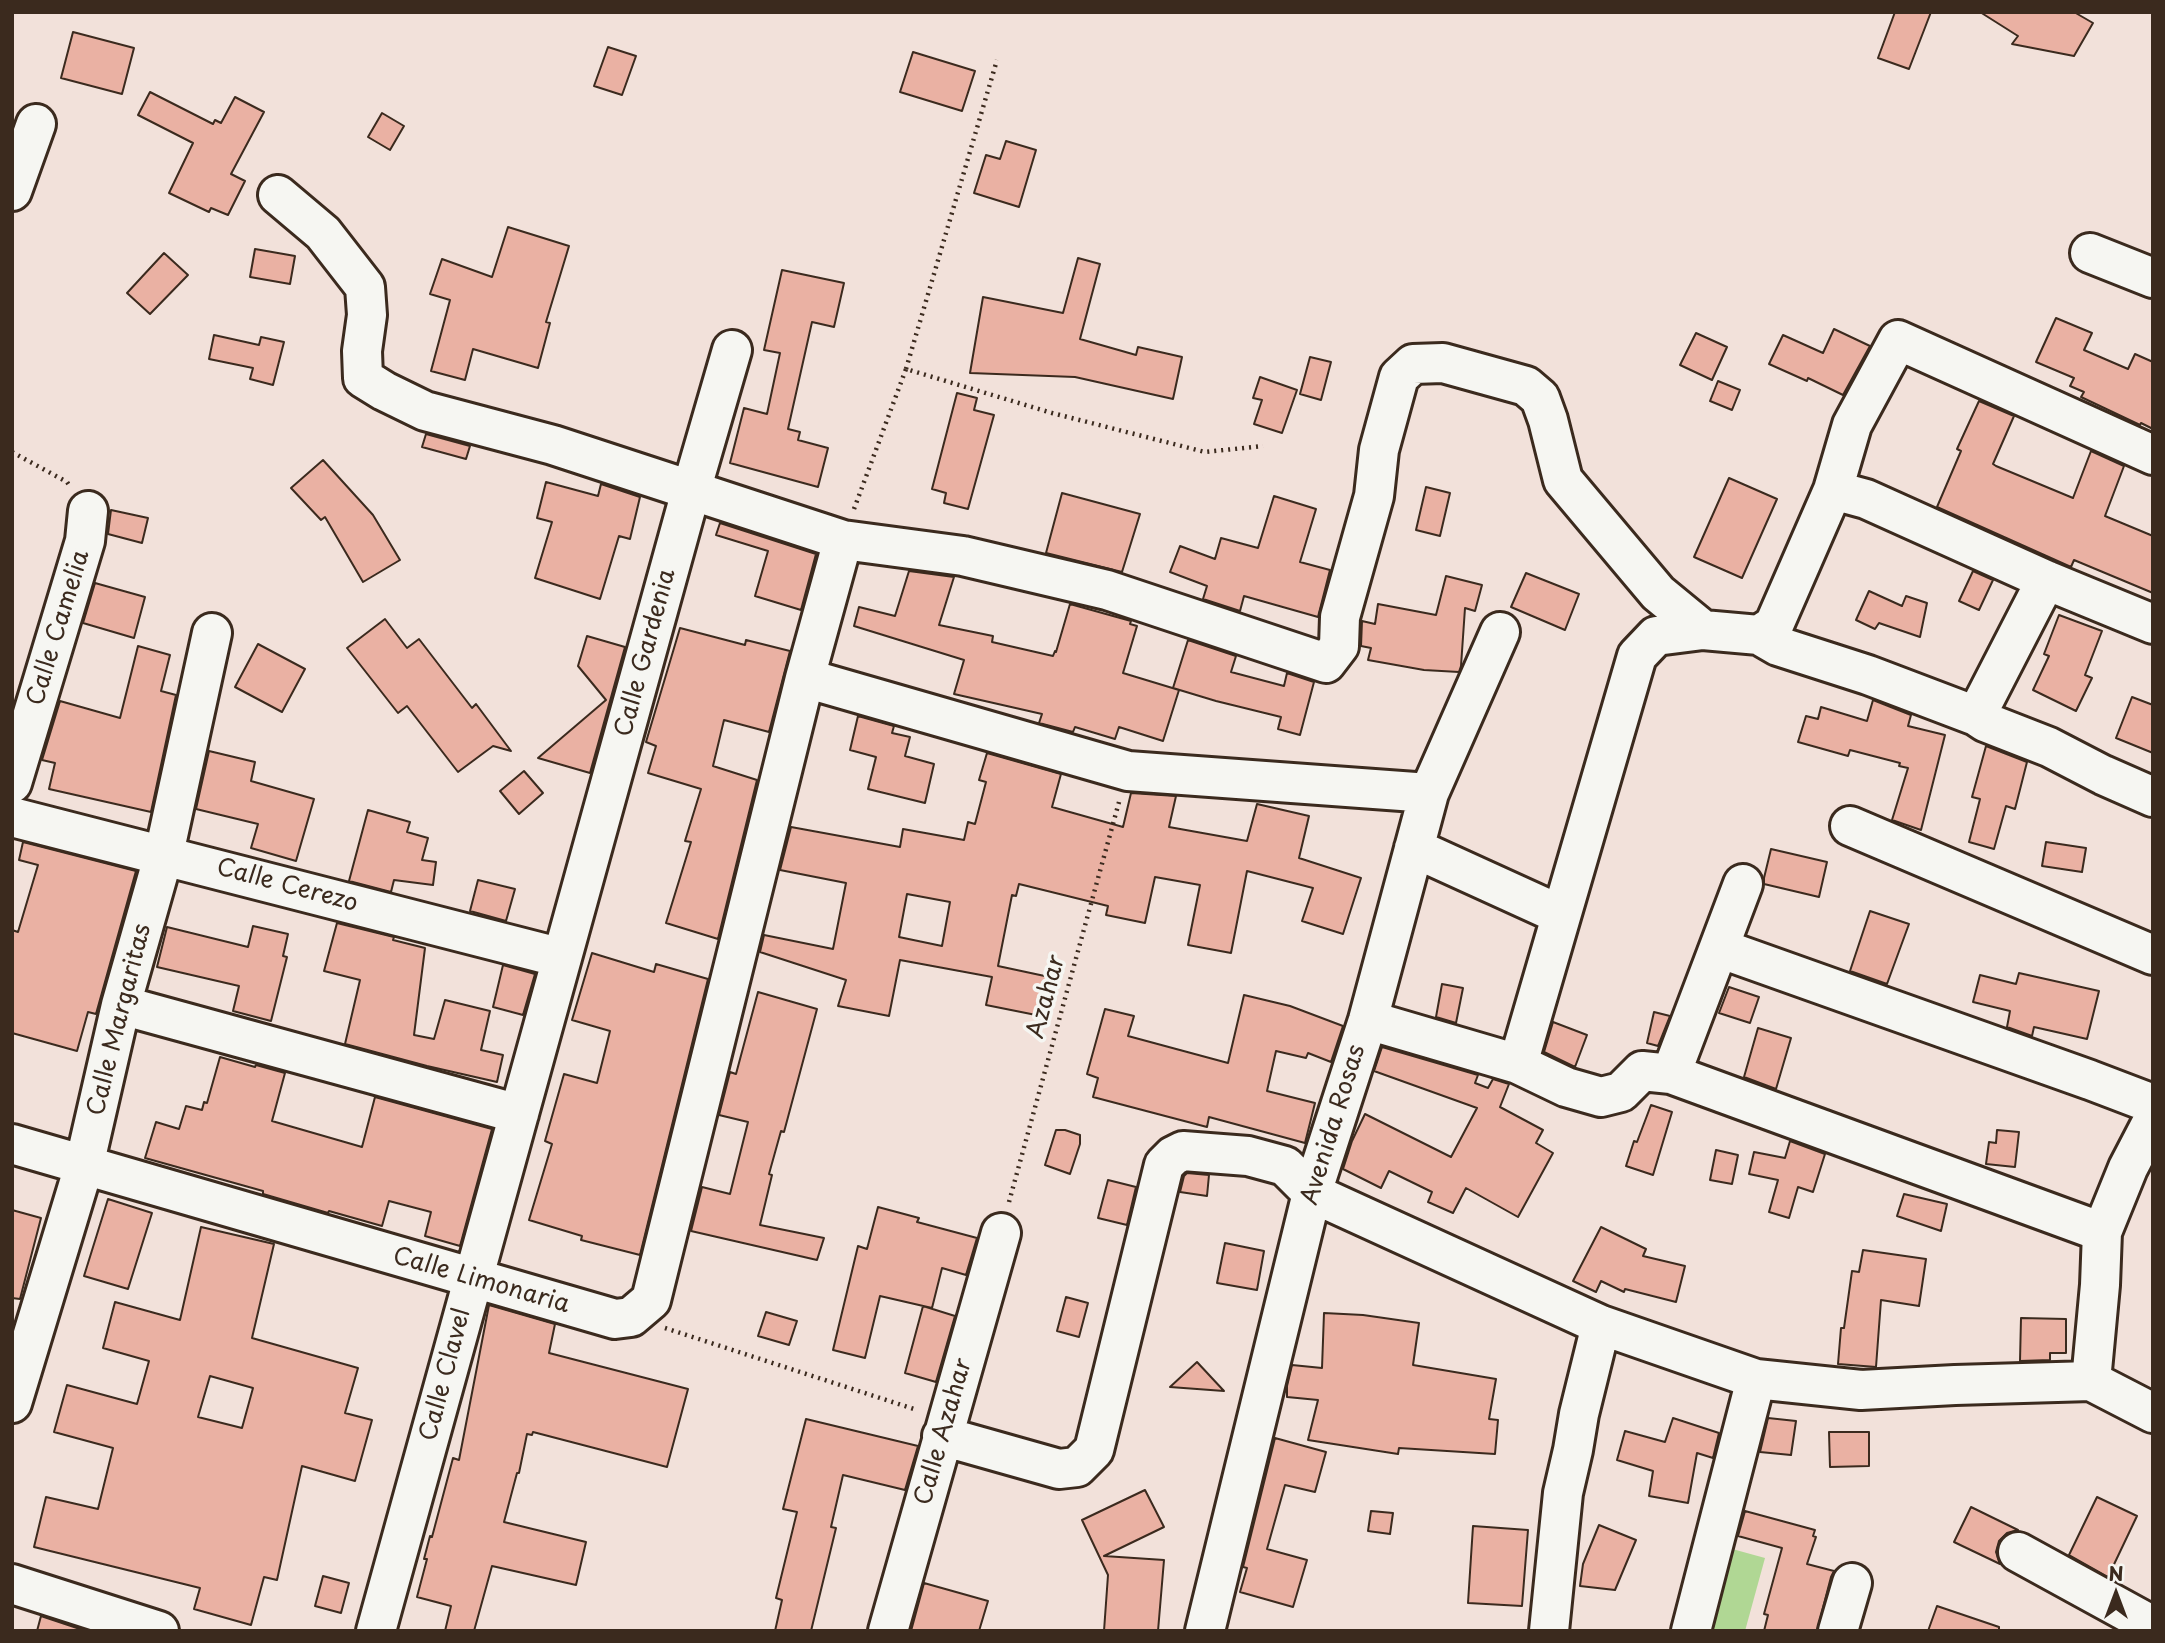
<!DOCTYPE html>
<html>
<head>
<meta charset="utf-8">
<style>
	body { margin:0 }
	#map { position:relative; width:2165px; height:1643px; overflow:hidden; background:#f2e1da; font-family:"Playpen Sans",sans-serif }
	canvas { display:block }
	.frame { position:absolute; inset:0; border:14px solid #3b2a1e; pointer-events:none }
	.north { position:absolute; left:2081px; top:1559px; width:70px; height:70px; -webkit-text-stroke:5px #f6f6f2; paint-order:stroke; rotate:0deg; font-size:19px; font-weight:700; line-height:28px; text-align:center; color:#3b2a1e }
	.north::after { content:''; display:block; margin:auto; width:24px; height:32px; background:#3b2a1e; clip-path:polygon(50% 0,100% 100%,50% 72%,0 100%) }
</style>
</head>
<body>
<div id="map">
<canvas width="2165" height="1643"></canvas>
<div class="frame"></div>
<div class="north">N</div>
</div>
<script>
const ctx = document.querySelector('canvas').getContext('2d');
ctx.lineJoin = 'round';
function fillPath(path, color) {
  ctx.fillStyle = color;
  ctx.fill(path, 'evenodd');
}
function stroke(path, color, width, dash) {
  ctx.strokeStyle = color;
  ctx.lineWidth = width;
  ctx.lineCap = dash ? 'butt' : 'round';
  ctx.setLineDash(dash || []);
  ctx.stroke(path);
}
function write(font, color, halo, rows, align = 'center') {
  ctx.font = font + ' "Playpen Sans",sans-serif';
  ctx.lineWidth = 7;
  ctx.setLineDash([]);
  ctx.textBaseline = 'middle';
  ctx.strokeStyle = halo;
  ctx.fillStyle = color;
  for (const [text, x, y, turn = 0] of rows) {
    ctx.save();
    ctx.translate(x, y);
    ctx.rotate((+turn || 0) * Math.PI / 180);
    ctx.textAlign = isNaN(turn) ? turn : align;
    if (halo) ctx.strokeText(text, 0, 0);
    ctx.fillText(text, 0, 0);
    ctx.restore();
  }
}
fillPath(new Path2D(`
	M1725 1547 1765 1558 1745 1631H1702Z`), '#b0d794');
const building = new Path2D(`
	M1895 12H1931L1909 69 1878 58Z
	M1980 12H2074L2093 23 2074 56 2012 44 2018 36Z
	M73 32 134 48 122 94 61 78Z
	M608 47 636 56 622 95 594 86Z
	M913 52 975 71 962 111 900 92Z
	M150 92 213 124 215 120 221 123 235 97 264 112 231 174 245 181 228 215 211 208 209 212 169 193 193 143 138 115Z
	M382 113 404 126 390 150 368 137Z
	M1006 141 1036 150 1019 207 974 193 986 155 1000 159Z
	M508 227 569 246 546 322 550 323 538 368 473 349 465 380 431 371 450 300 430 294 442 259 492 277Z
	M255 249 295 256 290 284 250 277Z
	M164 253 188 275 150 314 127 293Z
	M1078 258 1100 264 1080 339 1136 355 1138 347 1182 357 1173 399 1075 377 970 373 983 297 1063 313Z
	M782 270 844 283 834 327 812 322 788 429 800 432 798 440 828 448 818 487 730 463 744 408 767 414 780 353 764 350Z
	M2056 318 2092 333 2084 350 2128 369 2135 354 2153 362V429L2141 423 2140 425 2081 397 2084 392 2070 386 2074 378 2036 362Z
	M1834 329 1870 346 1843 395 1808 378 1807 381 1769 364 1783 335 1823 353Z
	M1696 333 1727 347 1712 380 1680 365Z
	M214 335 259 345 261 337 284 342 273 385 250 379 253 368 209 359Z
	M1310 357 1331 362 1321 400 1300 394Z
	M1260 377 1297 390 1282 433 1254 424 1262 400 1253 398Z
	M1718 381 1740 390 1732 410 1710 401Z
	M957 393 977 398 974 410 994 415 968 509 944 503 946 493 932 489Z
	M1979 401 2014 416 1993 464 1996 466 2073 498 2091 451 2124 466 2105 516 2153 536V593L2074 560 2071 567 1937 507 1961 451 1957 449Z
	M426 434 470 446 466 459 422 447Z
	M323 460 373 515 400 560 363 582 325 517 321 520 291 488Z
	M1729 478 1777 499 1742 578 1694 557Z
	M546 482 598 496 601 484 640 497 630 539 619 536 600 599 535 578 552 522 537 518Z
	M1426 487 1450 493 1440 536 1416 530Z
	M1062 493 1140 514 1122 572 1046 553Z
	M1274 496 1316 509 1300 562 1330 570 1318 617 1244 596 1240 611 1203 599 1207 586 1170 572 1180 546 1215 559 1221 538 1258 548Z
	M111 510 148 518 142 543 108 534Z
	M720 523 816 554 801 610 755 596 768 551 716 535Z
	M909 571 954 577 939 625 993 636 992 642 1053 656 1055 651 1056 652 1070 604 1131 621 1130 624 1137 626 1123 673 1179 690 1163 741 1119 727 1115 739 1075 727 1073 732 1039 723 1042 714 954 694 964 660 854 626 859 607 895 616Z
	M1973 571 1993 580 1979 610 1959 601Z
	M1526 573 1579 594 1565 630 1511 607Z
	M1446 576 1482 585 1475 611 1465 608 1461 666 1459 672 1424 670 1368 660 1371 648 1361 646 1362 621 1375 624 1378 604 1436 615Z
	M95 583 145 597 134 638 83 623Z
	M1869 591 1902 606 1906 596 1927 603 1920 637 1879 623 1875 629 1856 620Z
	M2059 615 2102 631 2085 675 2092 678 2076 711 2033 690 2049 656 2044 654Z
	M385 619 407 648 419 639 472 708 476 704 511 751 493 746 458 772 407 706 398 713 347 648Z
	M680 628 745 645 746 640 790 651 769 732 724 720 713 766 757 780 718 939 666 923 691 842 685 841 701 789 648 773 656 746 646 742Z
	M587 636 625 647 590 773 538 758 606 700 578 666Z
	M1188 640 1236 656 1231 672 1284 686 1287 673 1314 682 1300 735 1278 729 1281 717 1216 701 1173 688Z
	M258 644 305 669 282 712 235 687Z
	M138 646 170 655 161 691 176 695 151 812 49 789 55 763 42 760 60 701 120 718Z
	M2132 697 2153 705V753L2116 738Z
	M1873 700 1911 715 1908 726 1945 735 1921 830 1892 820 1908 768 1899 766 1900 763 1850 750 1848 756 1798 742 1806 716 1818 719 1821 707 1867 721Z
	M858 716 894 726 892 733 910 737 905 756 934 764 925 803 868 789 876 757 850 750Z
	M1986 746 2027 762 2015 809 2006 806 1994 849 1969 842 1980 799 1972 797Z
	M209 751 255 762 251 781 314 799 296 861 251 848 258 824 196 809Z
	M987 753 1061 774 1052 807 1123 827 1131 793 1176 796 1169 827 1247 841 1257 804 1309 816 1299 858 1361 878 1343 934 1302 921 1313 888 1247 871 1231 953 1188 945 1200 885 1155 877 1145 923 1106 915 1108 906 1019 884 1016 896 1012 895 998 966 1054 978 1046 1017 986 1005 992 977 900 960 889 1016 838 1006 846 980 760 952 764 935 833 949 846 883 780 870 791 827 900 847 903 829 964 840 968 822 975 824 986 782 979 780ZM907 894 950 902 942 946 899 937Z
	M524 771 543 793 519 814 500 791Z
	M368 810 410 822 407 832 428 838 422 860 436 862 433 885 394 880 391 892 349 881Z
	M23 842 136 871 96 1014 88 1012 77 1051 12 1033V930L18 932 38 865 19 860Z
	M2046 842 2086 848 2082 872 2042 866Z
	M1771 849 1827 862 1819 897 1764 884V878Z
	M478 880 515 889 506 921 470 911Z
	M1870 911 1909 924 1887 984 1850 971Z
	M337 923 394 937 393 940 425 948 414 1035 434 1039 445 1000 490 1011 481 1050 503 1055 497 1082 427 1066 345 1044 360 980 324 971Z
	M253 926 288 934 283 956 287 957 271 1021 233 1011 239 986 157 967 167 927 248 947Z
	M592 953 654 972 656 964 708 979 640 1255 581 1240 582 1236 529 1220 552 1144 545 1141 564 1074 597 1083 610 1031 572 1020Z
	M503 965 535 974 523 1015 493 1007Z
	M2019 973 2099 991 2087 1039 2034 1027 2032 1036 2007 1027 2010 1011 1973 1002 1980 975 2016 984Z
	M1442 984 1463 988 1456 1023 1436 1017Z
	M1729 987 1759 997 1750 1023 1719 1013Z
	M758 992 817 1009 784 1132 781 1131 769 1174 772 1175 760 1225 824 1238 817 1260 691 1231 702 1187 730 1194 748 1122 719 1115 730 1072 736 1074Z
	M1244 995 1290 1006 1343 1026 1331 1062 1308 1053 1306 1058 1276 1051 1267 1091 1315 1103 1305 1143 1209 1117 1207 1127 1093 1097 1098 1078 1087 1074 1105 1009 1134 1016 1128 1036 1228 1063Z
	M1654 1012 1670 1016 1658 1046 1647 1043Z
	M1553 1022 1587 1035 1575 1067 1544 1052Z
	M1758 1028 1791 1038 1776 1089 1744 1077Z
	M1382 1047 1478 1075 1475 1083 1488 1088 1493 1079 1509 1084 1500 1107 1543 1130 1536 1143 1553 1153 1518 1217 1466 1188 1453 1213 1428 1202 1432 1192 1389 1171 1381 1188 1343 1169 1352 1141 1365 1114 1451 1157 1477 1108 1374 1071Z
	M220 1057 255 1067 256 1065 285 1073 272 1121 362 1147 375 1097 492 1129 460 1246 425 1236 431 1212 389 1201 382 1226 329 1211 328 1213 263 1194V1191L145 1158 156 1122 179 1129 186 1106 202 1110 204 1102 207 1103Z
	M1651 1105 1672 1112 1653 1175 1626 1166 1634 1141 1637 1142Z
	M1056 1130H1065L1080 1135V1144L1070 1174 1045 1165Z
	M1997 1130 2019 1132 2015 1167 1986 1164 1989 1142 1996 1143Z
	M1790 1141 1825 1154 1813 1192 1798 1187 1789 1218 1769 1212 1778 1180 1749 1174 1754 1152 1785 1158Z
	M1716 1150 1738 1155 1732 1184 1710 1180Z
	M1187 1173 1209 1175 1207 1196 1180 1192 1184 1176Z
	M1108 1180 1136 1187 1127 1225 1098 1218Z
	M1904 1194 1947 1204 1941 1231 1897 1216Z
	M108 1199 152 1213 128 1289 84 1276Z
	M878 1207 919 1218 917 1222 977 1238 966 1275 942 1268 932 1308 880 1296 865 1358 833 1350 858 1246 867 1249Z
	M12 1210 41 1218 20 1299 12 1298Z
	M201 1227 274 1244 252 1338 358 1368 345 1413 372 1420 355 1481 302 1466 277 1580 264 1577 251 1625 194 1609 200 1588 34 1547 46 1497 98 1509 113 1448 54 1432 67 1385 137 1404 149 1361 103 1348 115 1302 180 1320ZM210 1376 253 1388 242 1428 198 1417Z
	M1601 1227 1646 1249 1643 1256 1685 1266 1676 1302 1625 1289 1624 1292 1601 1281 1596 1292 1573 1281Z
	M1225 1243 1264 1251 1257 1290 1217 1283Z
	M1863 1250 1926 1259 1919 1306 1881 1300 1876 1367 1838 1364 1841 1328H1844L1852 1271 1859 1272Z
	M1066 1297 1088 1303 1079 1337 1057 1331Z
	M489 1305 555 1324 549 1353 688 1389 667 1467 533 1432 532 1435 527 1434 519 1473H517L504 1522 586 1542 576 1585 492 1566 474 1631H445L451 1606 417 1597 427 1559H424L430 1536 432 1537 453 1458 459 1460Z
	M923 1306 955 1316 936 1382 905 1373Z
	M766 1312 797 1321 789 1345 758 1336Z
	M1324 1313 1363 1315 1419 1323 1413 1365 1496 1379 1489 1419 1498 1420 1495 1454 1399 1448 1398 1454 1308 1440 1318 1400 1287 1397V1386L1292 1365 1322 1368Z
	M2021 1318 2066 1319V1353H2050V1360L2020 1361Z
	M1197 1362 1224 1391 1170 1387Z
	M1673 1418 1719 1433 1713 1458 1697 1453 1688 1503 1649 1496 1653 1471 1617 1460 1625 1431 1665 1442Z
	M1768 1418 1796 1421 1791 1455 1760 1452Z
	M806 1419 918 1446 905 1490 843 1475 831 1527 836 1528 811 1631H775L782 1600 776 1598 797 1512 783 1509Z
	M1829 1432H1869V1466L1830 1467Z
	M1275 1438 1326 1452 1315 1492 1285 1485 1267 1549 1307 1560 1293 1607 1240 1592 1247 1568 1243 1567Z
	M1145 1490 1164 1527 1104 1556 1164 1560 1158 1631H1104L1108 1575 1082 1520Z
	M2097 1497 2137 1516 2108 1577 2069 1555Z
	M1971 1507 2018 1530 2007 1533 1999 1541 1996 1552 2000 1564 1954 1542Z
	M1371 1511 1393 1513 1390 1534 1368 1531Z
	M1745 1511 1815 1530 1813 1536 1816 1537 1807 1564 1834 1571 1831 1577 1817 1631H1764L1768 1615 1764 1614 1782 1548 1738 1536Z
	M1599 1525 1636 1540 1615 1590 1580 1586 1583 1564Z
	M1473 1526 1528 1530 1522 1606 1468 1603Z
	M323 1576 349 1583 341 1613 315 1606Z
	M924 1583 988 1601 979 1631H911Z
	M1937 1606 1999 1627V1631H1928Z
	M41 1616 86 1631H37Z`);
fillPath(building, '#eab1a3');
stroke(building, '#3b2a1e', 2);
const minor = new Path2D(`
	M12 191 36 124
	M278 195 323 233 365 287 367 315 362 351 363 378 384 391 425 411 553 445 843 540 963 556 1107 590 1326 663 1339 646 1340 617 1374 496 1379 450 1399 377 1413 364 1443 363 1526 386 1540 398 1548 420 1563 480 1658 593 1703 630 1759 635 1778 646 1868 675 1976 716 1985 722 2049 747 2103 775 2153 797
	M2090 253 2153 278
	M1833 490 1866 499 2046 580 2153 624
	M1759 635 1774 625 1833 490 1852 425 1898 340 2153 455
	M805 678 1128 771 1429 793
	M1976 716 2046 580
	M12 783 85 541 88 511
	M12 817 562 958
	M1850 826 2153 955
	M1414 848 1561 915
	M1719 948 2090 1080 2153 1104
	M121 1005 519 1114
	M1368 1020 1518 1064 1566 1087 1601 1097 1621 1092 1642 1071 1671 1074 1743 884
	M1518 1064 1637 656 1656 636 1703 630
	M1671 1074 2102 1232
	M12 1144 615 1319 631 1317 651 1300 805 678 843 540
	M2091 1381 2100 1285 2102 1232 2128 1168 2153 1120
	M12 1403 84 1166 121 1005 164 854 212 633
	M942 1436 1059 1469 1077 1467 1094 1450 1164 1165 1173 1156 1183 1151 1248 1156 1285 1166 1312 1193 1601 1325 1756 1379 1861 1390 1955 1385 2091 1381 2153 1413
	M2018 1552 2153 1626
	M12 1584 159 1631
	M376 1631 691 491 732 350
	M888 1631 1001 1233
	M1205 1631 1312 1193 1368 1020 1429 793 1500 632
	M1549 1631 1563 1493 1573 1450 1579 1414 1601 1325
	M1691 1631 1756 1379
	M1838 1631 1852 1583`);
stroke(minor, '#3b2a1e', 44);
stroke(new Path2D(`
	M906 369 997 60
	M12 452 67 482 71 488
	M854 509 906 369 1052 413 1205 452 1263 446
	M1009 1202 1119 802
	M665 1328 917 1410`), '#3b2a1e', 4.5, [2, 5]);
stroke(minor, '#f6f6f2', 38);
write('24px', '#3b2a1e', '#f6f6f2', [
	["Calle Camelia",59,628,-73],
	["Calle Gardenia",646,653,-75],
	["Calle Cerezo",287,886,15],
	["Azahar",1047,997,-75],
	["Calle Margaritas",120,1020,-76],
	["Avenida Rosas",1334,1125,-73],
	["Calle Limonaria",481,1281,16],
	["Calle Clavel",446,1375,-75],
	["Calle Azahar",944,1432,-74]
]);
</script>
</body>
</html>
